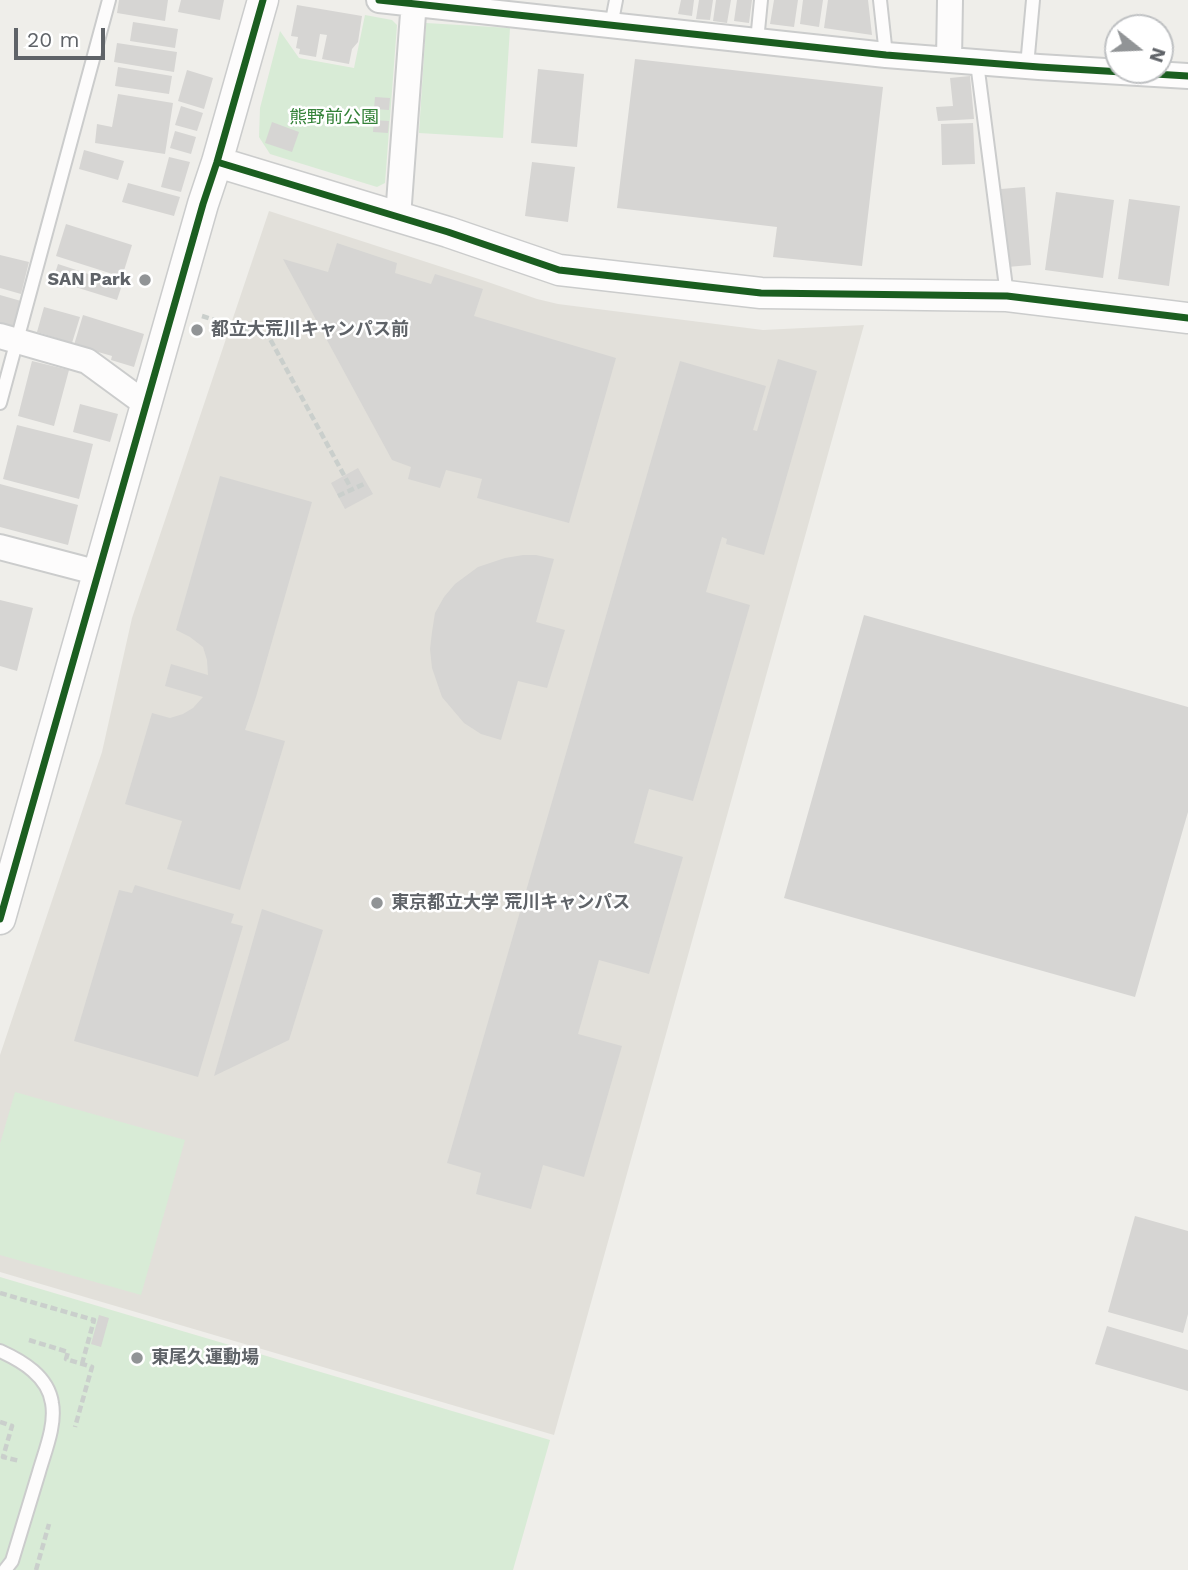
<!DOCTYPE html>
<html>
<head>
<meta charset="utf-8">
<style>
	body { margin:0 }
	#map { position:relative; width:1188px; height:1570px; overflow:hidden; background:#efeeea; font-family:"Work Sans",sans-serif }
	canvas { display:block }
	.north { position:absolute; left:1104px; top:14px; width:70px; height:70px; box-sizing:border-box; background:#fff; border:2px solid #bfc1c3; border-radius:50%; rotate:108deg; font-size:19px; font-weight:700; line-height:28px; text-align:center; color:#5f6368 }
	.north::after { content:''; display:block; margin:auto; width:24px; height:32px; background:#919496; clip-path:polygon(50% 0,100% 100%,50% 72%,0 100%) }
	.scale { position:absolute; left:14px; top:28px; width:91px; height:32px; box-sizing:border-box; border:4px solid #5f6368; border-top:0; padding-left:9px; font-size:21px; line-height:24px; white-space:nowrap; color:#5f6368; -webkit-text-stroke:5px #fff; paint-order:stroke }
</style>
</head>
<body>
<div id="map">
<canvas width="1188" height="1570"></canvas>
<div class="north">N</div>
<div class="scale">20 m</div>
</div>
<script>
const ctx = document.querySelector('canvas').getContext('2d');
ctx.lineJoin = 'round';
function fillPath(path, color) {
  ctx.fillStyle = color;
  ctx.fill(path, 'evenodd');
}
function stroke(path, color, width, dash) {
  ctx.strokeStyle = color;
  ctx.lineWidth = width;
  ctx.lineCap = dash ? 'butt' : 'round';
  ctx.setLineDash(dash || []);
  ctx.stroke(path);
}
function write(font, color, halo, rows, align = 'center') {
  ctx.font = font + ' "Work Sans","Noto Sans JP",sans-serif';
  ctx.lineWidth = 5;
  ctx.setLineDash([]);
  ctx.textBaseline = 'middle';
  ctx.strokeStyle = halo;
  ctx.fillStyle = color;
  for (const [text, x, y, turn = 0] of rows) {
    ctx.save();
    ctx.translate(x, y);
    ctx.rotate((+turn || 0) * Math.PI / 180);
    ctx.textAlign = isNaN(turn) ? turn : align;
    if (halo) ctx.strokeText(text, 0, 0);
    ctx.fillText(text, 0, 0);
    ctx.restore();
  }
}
fillPath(new Path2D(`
	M269 211 485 281 537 299 558 304 763 330 864 325 554 1435 0 1272V1055L102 752 132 618Z`), '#e2e0da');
fillPath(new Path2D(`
	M365 15 392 20 397 25 385 183 377 187 270 154 259 137 260 108 280 31 299 58 354 68Z
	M426 23 510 28 503 138 419 133Z
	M15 1092 185 1140 141 1295 0 1255V1144Z
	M0 1277 550 1440 513 1570H0Z`), '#d8ebd6');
fillPath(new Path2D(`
	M119 0H168L165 21 117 13Z
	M181 0H224L220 20 178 12Z
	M681 0H694L692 16 678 14Z
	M699 0H713L710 20 696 19Z
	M716 0H731L727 23 713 21Z
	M737 0H752L749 23 734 21Z
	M774 0H798L794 27 770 24Z
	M803 0H823L819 27 800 24Z
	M828 0H868L872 35 824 28Z
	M297 5 362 16 358 42 352 49 349 64 322 59 327 35 320 34 316 57 299 54 300 49 296 48 298 37 291 36Z
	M133 22 178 29 175 48 130 41Z
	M117 43 177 52 174 72 114 62Z
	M635 59 883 87 862 266 773 257 777 227 617 208Z
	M118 67 172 76 169 94 115 86Z
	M538 69 584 74 577 147 531 143Z
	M187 70 213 78 204 109 178 101Z
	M970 76 974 119 938 121 936 107 953 106 950 78Z
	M118 94 173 103 165 154 95 143 97 124 112 127Z
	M375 97 390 98 389 110 374 109Z
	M181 106 203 113 197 131 175 125Z
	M374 120 389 121 388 133 373 132Z
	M272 122 299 132 292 152 265 143Z
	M973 123 975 164 942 165 941 124Z
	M175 131 196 137 191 154 170 148Z
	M84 150 124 161 118 180 79 169Z
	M169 157 190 162 181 192 161 187Z
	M532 162 575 167 568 222 525 216Z
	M128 183 180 197 174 216 122 202Z
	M1025 187 1031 265 1007 267 1001 189Z
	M1056 192 1114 200 1103 278 1045 270Z
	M1129 199 1180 206 1169 286 1118 279Z
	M66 224 132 245 122 277 56 256Z
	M337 243 397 263 395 273 431 284 435 274 483 289 474 316 616 358 569 523 477 498 482 479 446 470 440 488 408 479 411 467 392 460 283 259 328 272Z
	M0 255 29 262 21 294 0 288Z
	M58 264 122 285 117 300 53 280Z
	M0 295 21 301 14 329 0 325Z
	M44 307 80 317 72 343 37 332Z
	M83 315 144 334 134 367 111 360 112 356 74 345Z
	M778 359 817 371 764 555 726 544 727 539 722 537 706 592 750 605 693 801 649 789 634 843 683 857 649 974 599 960 578 1034 622 1046 584 1177 543 1165 531 1209 476 1194 481 1173 447 1163 680 361 766 386 753 430 757 431Z
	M32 361 69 370 54 426 18 416Z
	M80 404 118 414 110 442 73 432Z
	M17 425 93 444 79 499 3 479Z
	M358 468 373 494 345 509 331 483Z
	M220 476 312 502 256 697 245 730 285 741 240 890 167 869 182 821 125 804 152 713 170 718 183 714 193 708 203 697 165 686 171 664 208 675 207 660 203 647 190 637 176 630Z
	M0 484 78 505 68 545 0 527Z
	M523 555H536L554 559 536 622 565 630 547 688 518 681 501 740 481 734 464 723 442 697 432 668 430 649 432 632 435 613 444 597 455 584 478 567 505 558Z
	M0 600 33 608 17 671 0 666Z
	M864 615 1188 707V812L1135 997 784 898Z
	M135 885 234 914 231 923 243 926 198 1077 74 1041 119 890 132 893Z
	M262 909 323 930 289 1040 214 1076Z
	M1135 1216 1188 1231V1314L1183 1333 1108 1312Z
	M99 1315 109 1318 101 1347 91 1344Z
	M1107 1326 1188 1350V1391L1095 1364Z`), '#d6d5d3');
const service = new Path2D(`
	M880 0 886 55
	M611 26 616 0
	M757 41 761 0
	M977 63 1007 295
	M1027 66 1033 0
	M0 403 109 0
	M0 1351C22 1361 48 1376 52 1403 56 1425 45 1451 39 1472 30 1502 21 1532 12 1561L5 1570`);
const minor = new Path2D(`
	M379 0 886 55 1039 67 1188 76
	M949 60 950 0
	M398 217 414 0
	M0 336 87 361 147 405
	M0 547 99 573`);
const tertiary = new Path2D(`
	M217 162 448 232 559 270 761 293 1007 296 1188 318
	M0 919 203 204 217 162 263 0`);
stroke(service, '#cbcccc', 16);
stroke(minor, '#cbcccc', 28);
stroke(tertiary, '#cbcccc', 33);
stroke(new Path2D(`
	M202 316 269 337 352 490
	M338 496 366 483
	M0 1293 94 1320 82 1364
	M29 1340 68 1352 66 1359 92 1367 75 1427
	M0 1422 12 1426 3 1457 20 1461
	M36 1570 49 1524`), '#cacfcc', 4.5, [7, 3.5]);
stroke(service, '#fdfcfc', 12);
stroke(minor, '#fdfcfc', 24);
stroke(tertiary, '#fdfcfc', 30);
stroke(new Path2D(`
	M379 0 886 55 1039 67 1188 76
	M217 162 448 232 559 270 761 293 1007 296 1188 318
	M0 919 203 204 217 162 263 0`), '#1b5e20', 7);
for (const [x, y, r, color] of [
	[145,280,7,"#919496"],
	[197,330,7,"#919496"],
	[377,903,7,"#919496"],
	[137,1358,7,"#919496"]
]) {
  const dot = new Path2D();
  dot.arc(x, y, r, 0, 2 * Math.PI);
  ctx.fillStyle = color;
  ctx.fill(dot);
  stroke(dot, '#fff', 2.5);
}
write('18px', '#348238', '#fff', [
	["熊野前公園",334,118]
]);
write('bold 18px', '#5f6368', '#fff', [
	["SAN Park",131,280,"right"],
	["都立大荒川キャンパス前",211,330],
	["東京都立大学 荒川キャンパス",391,903],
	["東尾久運動場",151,1358]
], 'left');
</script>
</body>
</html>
